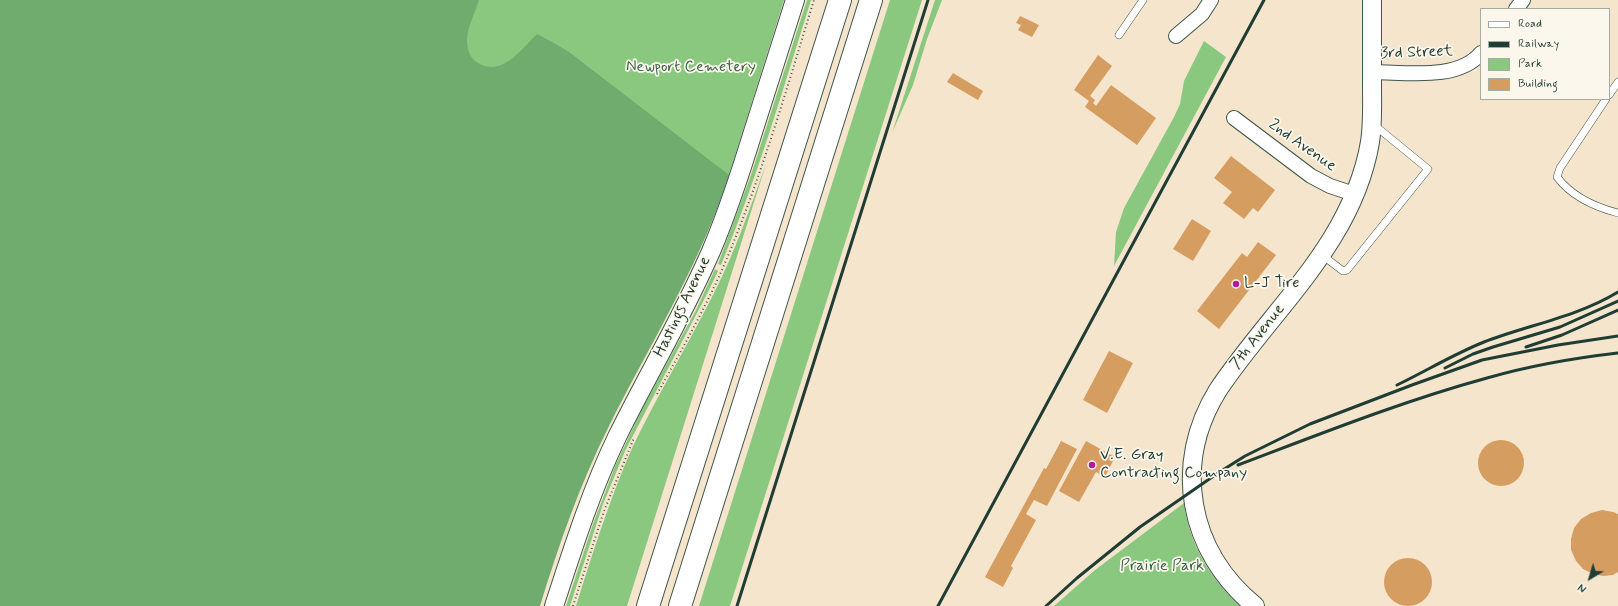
<!DOCTYPE html>
<html>
<head>
<meta charset="utf-8">
<style>
	body { margin:0 }
	#map { position:relative; width:1618px; height:606px; overflow:hidden; background:#f4e5cc; font-family:Mynerve,sans-serif }
	canvas { display:block }
	.legend { position:absolute; left:1480px; top:8px; width:130px; height:92px; box-sizing:border-box; background:#fbf7ec; border:1px solid #a3ada2; margin:0; padding:5px 7px; list-style:none; font-size:12px; color:#1f3d34 }
	.legend li { display:flex; align-items:center; gap:8px; height:20px }
	.legend b { width:20px; border:1px solid #a3ada2 }
	.north { position:absolute; left:1570px; top:558px; width:40px; height:40px; -webkit-text-stroke:3px #fbf7ec; paint-order:stroke; rotate:218deg; font-size:11px; font-weight:700; line-height:16px; text-align:center; color:#1f3d34 }
	.north::after { content:''; display:block; margin:auto; width:14px; height:18px; background:#1f3d34; clip-path:polygon(50% 0,100% 100%,50% 72%,0 100%) }
</style>
</head>
<body>
<div id="map">
<canvas width="1618" height="606"></canvas>
<ul class="legend">
<li><b style="height:5px;background:#fff"></b>Road</li>
<li><b style="height:5px;background:#1f3d34"></b>Railway</li>
<li><b style="height:11px;background:#8ac87f"></b>Park</li>
<li><b style="height:11px;background:#d69d61"></b>Building</li>
</ul>
<div class="north">N</div>
</div>
<script>
const ctx = document.querySelector('canvas').getContext('2d');
ctx.lineJoin = 'round';
function fillPath(path, color) {
  ctx.fillStyle = color;
  ctx.fill(path, 'evenodd');
}
function stroke(path, color, width, dash) {
  ctx.strokeStyle = color;
  ctx.lineWidth = width;
  ctx.lineCap = dash ? 'butt' : 'round';
  ctx.setLineDash(dash || []);
  ctx.stroke(path);
}
function write(font, color, halo, rows, align = 'center') {
  ctx.font = font + ' Mynerve,sans-serif';
  ctx.lineWidth = 3.5;
  ctx.setLineDash([]);
  ctx.textBaseline = 'middle';
  ctx.strokeStyle = halo;
  ctx.fillStyle = color;
  for (const [text, x, y, turn = 0] of rows) {
    ctx.save();
    ctx.translate(x, y);
    ctx.rotate((+turn || 0) * Math.PI / 180);
    ctx.textAlign = isNaN(turn) ? turn : align;
    if (halo) ctx.strokeText(text, 0, 0);
    ctx.fillText(text, 0, 0);
    ctx.restore();
  }
}
fillPath(new Path2D(`
	M414 0H784L727 181 504 109Z
	M807 0H811C783 89 757 179 721 265L718 264 751 175Z
	M890 0H922L730 606H699Z
	M935 0H942L927 39 913 85 892 133Z
	M1204 41 1226 57 1114 266 1116 232 1124 208 1174 117 1180 104 1184 81Z
	M766 164 627 606H576C593 552 610 498 633 446 658 394 688 345 714 293 735 252 750 208 766 164Z
	M715 269 718 271 708 292 625 451 603 504 570 606H566L593 524 616 464 643 407 696 310Z
	M1184 503C1190 545 1209 577 1240 606H1054L1095 570Z`), '#8ac87f');
fillPath(new Path2D(`
	M0 0H479C475 13 468 25 467 39 467 48 469 58 478 63 502 77 521 50 537 34L554 43 569 52 729 175C700 265 651 342 609 426 580 484 559 544 540 606H0Z`), '#6fac6e');
fillPath(new Path2D(`
	M1020 16 1039 25 1032 37 1018 30 1021 25 1016 23Z
	M1098 55 1112 66 1090 96 1095 100 1093 103 1096 106 1111 85 1156 118 1137 145 1085 107 1089 101 1074 90Z
	M953 73 983 91 978 100 947 82Z
	M1231 156 1275 190 1258 212 1253 208 1244 219 1223 203 1232 192 1214 178Z
	M1192 219 1211 231 1193 261 1173 249Z
	M1258 242 1276 255 1219 329 1197 311 1242 253 1247 257Z
	M1109 351 1133 363 1107 413 1083 400Z
	M1478 463a23 23 0 1 1 46 0a23 23 0 1 1-46 0Z
	M1061 441 1077 449 1047 506 1034 500 1026 514 1036 520 1011 566 1013 568 1003 587 985 577 1044 468 1046 469Z
	M1086 441 1115 457 1105 477 1096 472 1079 502 1059 491Z
	M1602 510 1613 512 1618 514V572L1613 575 1603 576 1593 574 1583 569 1576 561 1571 550V539L1574 528 1581 519 1591 513Z
	M1384 582a24 24 0 1 1 48 0a24 24 0 1 1-48 0Z`), '#d69d61');
const service = new Path2D(`
	M1119 35 1143 0
	M1609 95 1618 82
	M1606 99 1560 168 1557 177C1572 197 1595 207 1618 213
	M1322 255 1343 271 1347 270 1428 169 1373 124`);
const minor = new Path2D(`
	M1516 9 1523 0
	M1176 36 1202 14 1211 0
	M1372 72C1406 72 1458 81 1481 53
	M1234 118 1311 176 1330 186 1354 194`);
const tertiary = new Path2D(`
	M554 606C573 548 591 491 617 437 648 374 684 314 712 249 728 211 741 171 753 132 767 88 781 44 795 0
	M1255 606C1188 551 1172 464 1218 390 1272 309 1353 243 1370 142 1373 123 1372 104 1372 85 1372 57 1372 28 1372 0`);
const motorway = new Path2D(`
	M648 606 840 0
	M680 606 871 0`);
stroke(service, '#3f564b', 8);
stroke(minor, '#3f564b', 16);
stroke(tertiary, '#3f564b', 20);
stroke(motorway, '#3f564b', 24);
stroke(new Path2D(`
	M657 394C680 353 703 312 722 270 760 182 786 91 814 0
	M573 606 604 511 634 438`), '#3f564b', 2, [1, 3]);
stroke(service, '#fff', 7);
stroke(minor, '#fff', 14);
stroke(tertiary, '#fff', 18);
stroke(motorway, '#fff', 22);
stroke(new Path2D(`
	M1526 347 1562 335 1618 310
	M1445 368 1473 354 1493 347 1560 327 1618 301
	M1397 385C1426 371 1454 354 1484 342 1528 325 1577 317 1618 292
	M1238 465C1320 434 1403 401 1487 378 1529 366 1574 358 1618 353
	M737 606 928 0
	M938 606 1264 0
	M1046 606 1077 578 1140 527 1218 473 1245 456 1310 424 1412 385 1482 360 1558 345 1618 336`), '#1f3d34', 3);
for (const [x, y, r, color] of [
	[1236,284,4,"#b5179e"],
	[1092,465,4,"#b5179e"]
]) {
  const dot = new Path2D();
  dot.arc(x, y, r, 0, 2 * Math.PI);
  ctx.fillStyle = color;
  ctx.fill(dot);
  stroke(dot, '#fbf7ec', 1.5);
}
write('16px', '#1f3d34', '#fbf7ec', [
	["3rd Street",1417,53,-2],
	["2nd Avenue",1302,146,35],
	["Hastings Avenue",683,307,-64],
	["7th Avenue",1258,337,-52]
]);
write('16px', '#3a6047', '#fbf7ec', [
	["Newport Cemetery",691,68],
	["Prairie Park",1162,567]
]);
write('16px', '#1f3d34', '#fbf7ec', [
	["L-J Tire",1244,284],
	["V.E. Gray",1100,456],
	["Contracting Company",1100,474]
], 'left');
</script>
</body>
</html>
